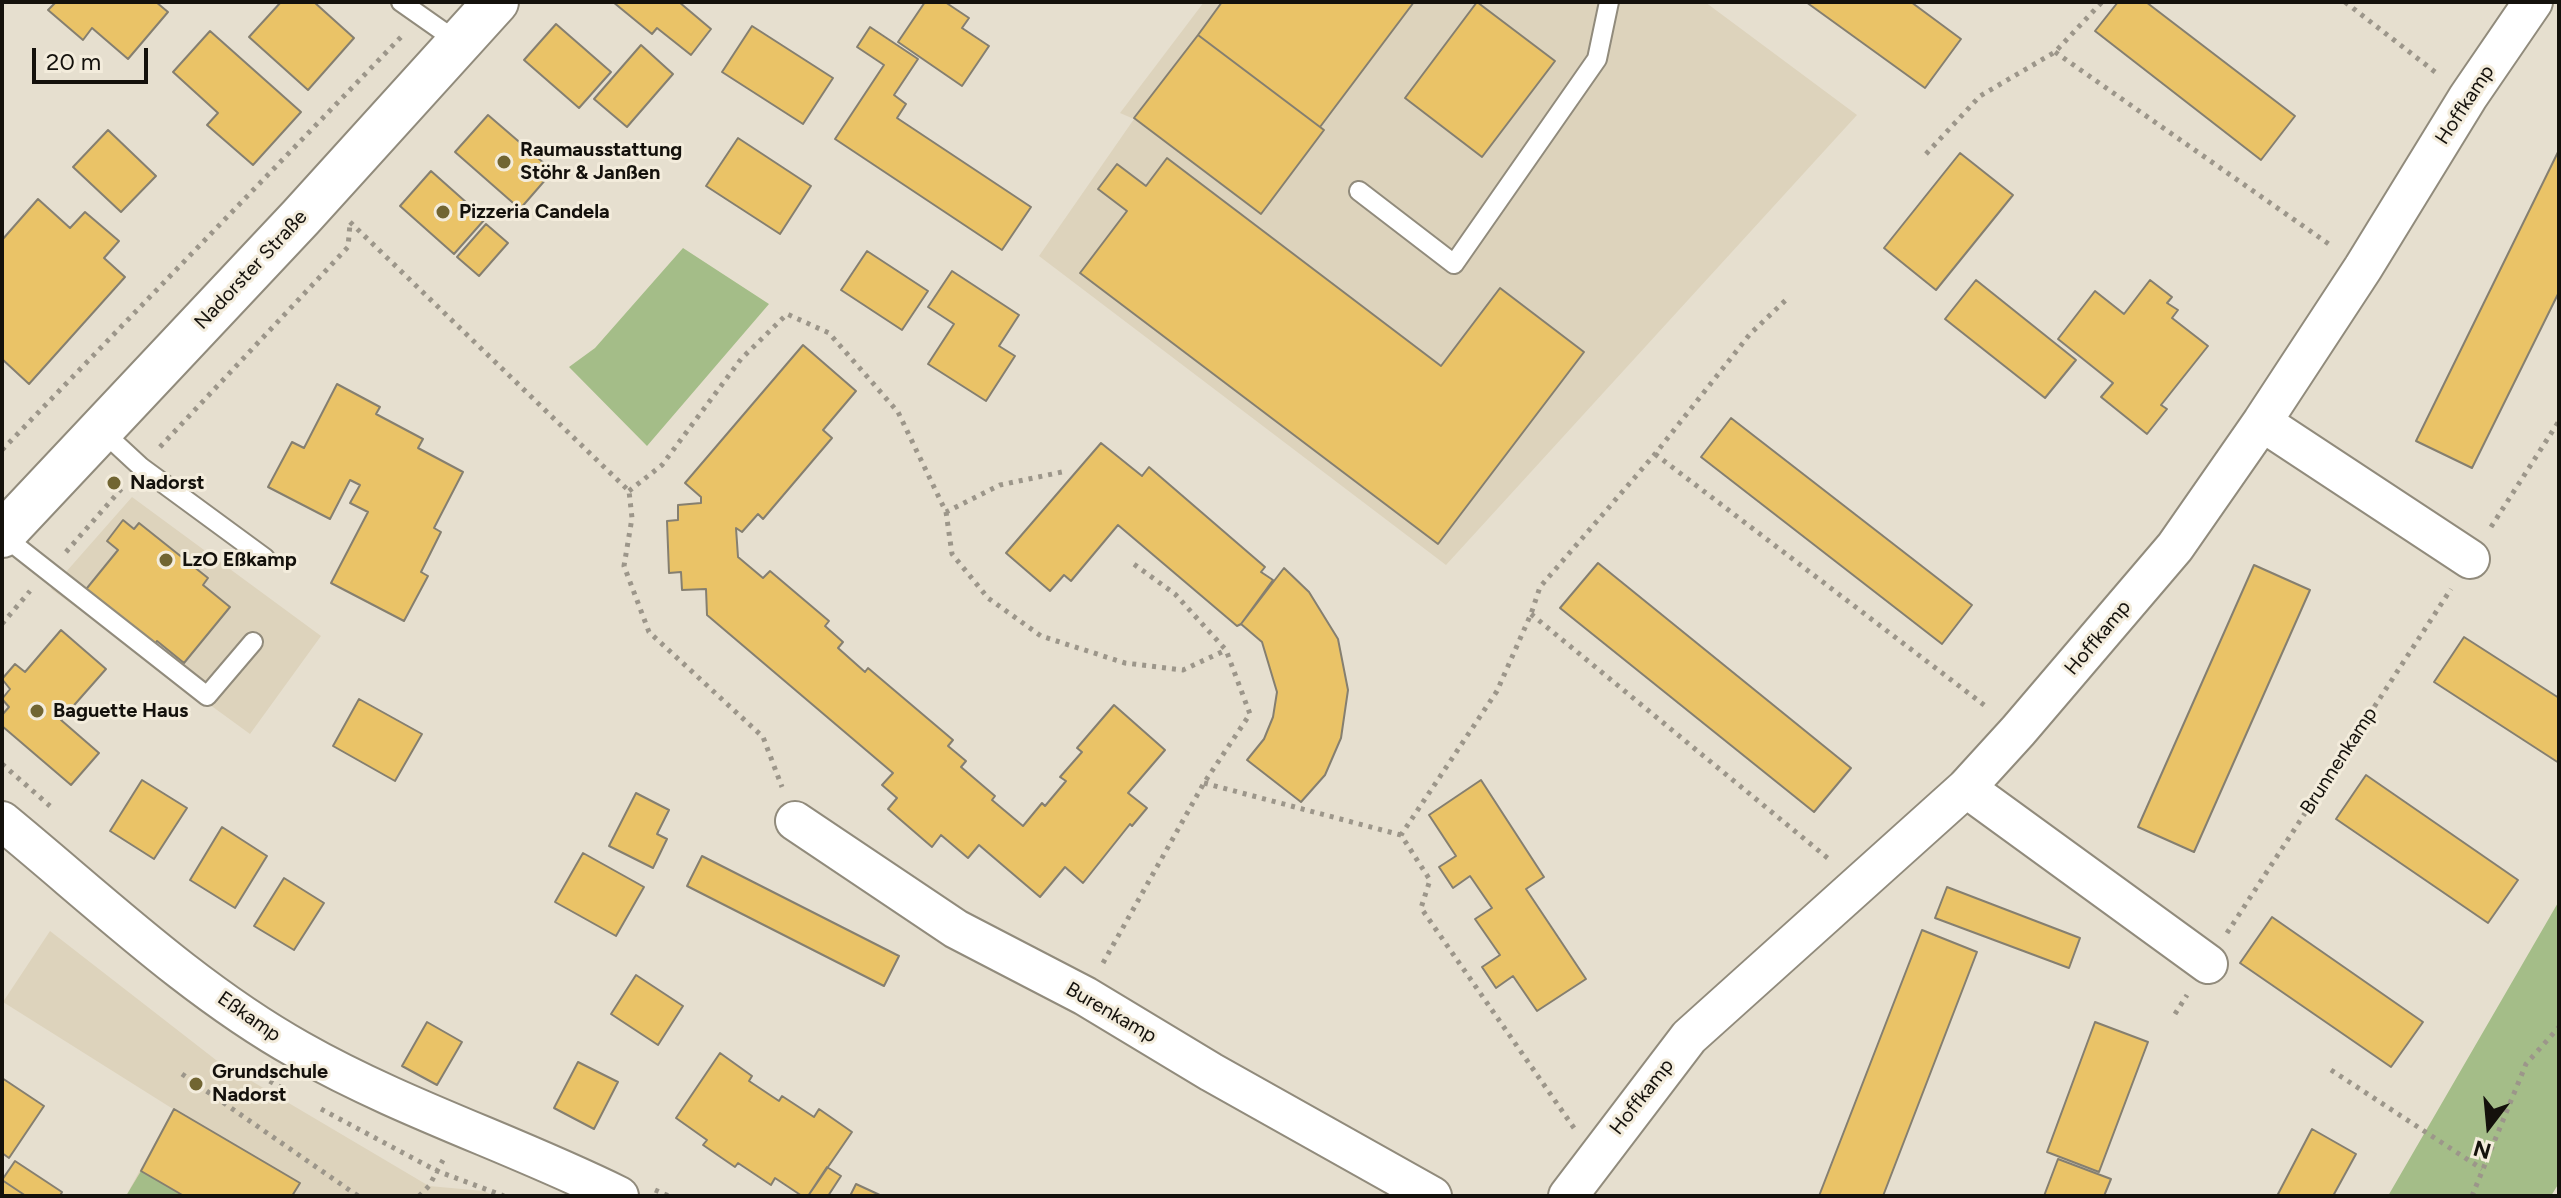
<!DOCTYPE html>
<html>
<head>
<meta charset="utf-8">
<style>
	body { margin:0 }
	#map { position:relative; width:2561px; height:1198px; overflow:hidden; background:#e6dfcf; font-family:Figtree,sans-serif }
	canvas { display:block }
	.frame { position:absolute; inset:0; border:4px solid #14110c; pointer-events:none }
	.north { position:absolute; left:2449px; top:1086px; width:80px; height:80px; -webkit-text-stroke:6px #f3ecdc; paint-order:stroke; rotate:196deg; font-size:22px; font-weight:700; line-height:32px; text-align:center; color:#14110c }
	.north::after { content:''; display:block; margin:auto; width:28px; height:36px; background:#14110c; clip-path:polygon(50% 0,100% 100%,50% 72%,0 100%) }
	.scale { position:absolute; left:32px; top:48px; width:116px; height:36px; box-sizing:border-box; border:4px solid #14110c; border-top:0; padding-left:10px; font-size:24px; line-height:28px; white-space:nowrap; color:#14110c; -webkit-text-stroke:6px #f3ecdc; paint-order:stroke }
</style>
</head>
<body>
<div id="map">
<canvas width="2561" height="1198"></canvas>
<div class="frame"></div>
<div class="north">N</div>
<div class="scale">20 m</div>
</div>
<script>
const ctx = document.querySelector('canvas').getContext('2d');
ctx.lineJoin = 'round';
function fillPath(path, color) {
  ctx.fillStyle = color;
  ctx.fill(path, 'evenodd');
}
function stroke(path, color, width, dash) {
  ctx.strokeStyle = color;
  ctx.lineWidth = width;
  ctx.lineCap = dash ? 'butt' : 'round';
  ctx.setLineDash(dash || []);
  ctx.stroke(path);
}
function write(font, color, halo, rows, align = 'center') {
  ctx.font = font + ' Figtree,sans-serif';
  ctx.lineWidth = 6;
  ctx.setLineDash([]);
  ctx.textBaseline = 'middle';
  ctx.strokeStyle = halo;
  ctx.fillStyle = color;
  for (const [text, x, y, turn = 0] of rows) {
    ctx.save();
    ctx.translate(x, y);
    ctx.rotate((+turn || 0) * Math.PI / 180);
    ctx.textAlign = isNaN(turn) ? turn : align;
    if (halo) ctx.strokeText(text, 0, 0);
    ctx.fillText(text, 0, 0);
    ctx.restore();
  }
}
fillPath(new Path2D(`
	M1204 2H1705L1857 115 1446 565 1039 256 1134 119 1120 113Z
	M132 497 321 636 250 734 51 589Z
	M50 931 216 1060 429 1186 484 1191 494 1196H126L173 1109 3 1002Z`), '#ddd3bc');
fillPath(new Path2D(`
	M683 248 769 304 647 446 569 367 595 348Z
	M2559 901V1183L2551 1196H2388Z
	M141 1171 184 1196H126Z`), '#a4bd88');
const building = new Path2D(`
	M56 2H156L168 12 128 59 92 28 83 40 48 10Z
	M281 2H314L354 38 308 90 249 37Z
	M613 2H679L711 29 691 55 657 28 652 34Z
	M925 2H945L969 18 962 28 989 46 962 86 898 42Z
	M1222 2H1414L1320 127 1198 35Z
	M1477 2 1555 61 1482 157 1405 98Z
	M1806 2H1911L1961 39 1925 88Z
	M2118 2H2146L2295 116 2261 160 2095 31Z
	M556 24 611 72 579 108 524 60Z
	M752 26 833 78 803 124 722 72Z
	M870 27 918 59 894 95 906 104 897 118 1031 207 1002 250 835 139 884 65 857 47Z
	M210 31 301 112 253 165 207 125 218 113 173 72Z
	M1198 35 1324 130 1261 214 1134 118Z
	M641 45 673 74 627 127 594 99Z
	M488 115 553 171 520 209 455 152Z
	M108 130 156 176 121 212 73 167Z
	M738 138 811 186 780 234 706 186Z
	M2559 150V292L2472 468 2416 441Z
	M1960 153 2013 195 1936 290 1884 248Z
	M1167 158 1441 366 1500 288 1584 352 1438 544 1080 273 1127 211 1098 189 1117 164 1146 186Z
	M431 171 485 219 454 254 400 206Z
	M38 199 70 228 85 212 119 241 104 258 125 277 29 384 2 359V240Z
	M486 224 508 243 479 276 457 257Z
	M867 251 928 291 902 330 841 290Z
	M952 271 1019 315 999 346 1015 356 986 401 928 364 954 324 928 307Z
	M1976 280 2076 360 2045 398 1945 319Z
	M2150 280 2172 297 2167 303 2178 310 2172 318 2208 346 2161 405 2167 409 2147 434 2101 397 2113 383 2058 339 2095 291 2124 314Z
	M803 345 856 391 823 430 832 438 763 519 758 514 742 532 736 528 738 557 763 578 770 571 829 621 825 626 843 642 838 648 865 672 868 668 953 740 948 746 966 761 961 767 995 796 992 800 1023 826 1042 803 1045 806 1066 781 1060 777 1082 752 1077 748 1114 705 1165 750 1128 793 1147 808 1132 826 1130 824 1083 883 1065 867 1040 897 979 845 968 858 941 835 932 847 888 809 897 798 882 785 893 773 707 615 706 589 682 590 681 572 669 573 667 521 678 520V505L701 503V497L685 483Z
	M337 384 380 407 376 414 423 439 418 448 463 472 434 528 441 532 421 572 428 576 404 621 331 583 368 512 350 503 360 485 350 480 330 519 268 487 292 442 304 448Z
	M1731 418 1972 605 1942 644 1701 457Z
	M1101 443 1142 476 1149 467 1265 567 1261 572 1273 580 1241 624 1237 626 1118 525 1071 581 1064 575 1050 591 1006 553Z
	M123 520 134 529 139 523 208 578 203 585 230 607 184 663 157 641 152 648 83 593 118 550 107 541Z
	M1598 563 1851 768 1814 812 1560 608Z
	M2254 565 2310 590 2194 852 2138 827Z
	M1284 568 1309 592 1338 639 1348 690 1341 738 1325 775 1301 802 1247 760 1264 739 1273 717 1277 692 1262 642 1241 624Z
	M61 630 106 669 61 720 99 753 71 785 2 726V715L9 707 2 699 10 689 2 679 15 664 25 672Z
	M2464 637 2559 698V763L2434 682Z
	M359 699 422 734 395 781 333 746Z
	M2366 775 2518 880 2488 923 2336 819Z
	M142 780 187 808 154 859 110 831Z
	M1481 780 1544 877 1526 889 1586 979 1537 1011 1513 976 1496 988 1482 967 1500 955 1475 919 1492 908 1470 876 1453 888 1439 867 1456 856 1429 815Z
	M636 793 669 810 657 834 667 839 653 868 609 846Z
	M222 827 267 856 235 908 190 880Z
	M583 853 644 887 616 936 555 902Z
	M702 856 899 956 884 986 687 886Z
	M284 878 324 903 294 950 254 926Z
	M1947 887 2080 938 2069 968 1935 918Z
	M2272 917 2423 1022 2391 1067 2240 963Z
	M1922 930 1977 952 1883 1196H1819Z
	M636 975 683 1006 658 1045 611 1014Z
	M427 1022 462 1042 437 1085 402 1066Z
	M2095 1022 2148 1042 2099 1172 2047 1152Z
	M720 1053 752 1076 749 1081 779 1101 782 1096 814 1117 819 1109 852 1132 808 1196H802L775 1178 771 1185 738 1163 735 1167 703 1145 707 1140 676 1118Z
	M578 1062 618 1082 594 1129 554 1108Z
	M2 1078 44 1106 9 1158 2 1153Z
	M174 1109 300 1183 292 1196H184L141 1171Z
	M2312 1129 2356 1154 2333 1196H2277Z
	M2058 1159 2111 1179 2104 1196H2044Z
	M15 1161 62 1192 60 1196H26L2 1180Z
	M827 1167 841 1176 828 1196H808Z
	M2 1180 26 1196H2Z
	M856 1184 882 1196H850Z`);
fillPath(building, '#eac367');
stroke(building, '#857f70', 2);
const lane = new Path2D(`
	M401 2 458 42
	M1359 191 1454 264 1597 59 1609 2
	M101 430 141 467 265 558
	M2 535 207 696 253 642`);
const street = new Path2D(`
	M2262 422 2470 559
	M1966 788 2208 964
	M2 821C97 899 192 990 299 1050 401 1108 514 1144 619 1196
	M795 821 956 929 1085 996 1211 1072 1432 1196
	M1568 1196 1689 1037 1966 788 2018 731 2175 547 2262 422 2363 268 2468 97 2533 2`);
const secondary = new Path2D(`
	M2 535 301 217 496 2`);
stroke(lane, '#918b7c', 22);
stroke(street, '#918b7c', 42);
stroke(secondary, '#918b7c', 48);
stroke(new Path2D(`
	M2345 2 2439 75
	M2055 52 2333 247
	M1926 154 1980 96 2055 52 2102 2
	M350 222 629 491 632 518 624 566 649 632 763 737 782 787
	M160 447 348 247 350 224
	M2 450 401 37
	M1655 454 1988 708
	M629 491 662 465 741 359 787 314 829 333 898 412 946 512 1000 485 1062 472
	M946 512 952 554 988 598 1041 636 1125 663 1183 670 1226 650
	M2491 527 2559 421
	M66 552 123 487
	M1531 614 1830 860
	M2 624 30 591
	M2 764 50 806
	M1204 783 1401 835
	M2227 933 2451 589
	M1103 963 1204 783 1250 714 1226 650 1175 594 1131 562
	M2175 1014 2187 995
	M2331 1070 2482 1169
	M182 1074 358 1196
	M261 1076 280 1087
	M321 1109 437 1171 504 1196
	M1574 1128 1421 908 1430 880 1401 835 1497 691 1531 614 1540 587 1655 454 1750 334 1789 297
	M655 1190 669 1196
	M419 1196 429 1186 443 1160
	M2472 1196 2526 1064 2559 1027`), '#9c968a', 5, [4, 6]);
stroke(lane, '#fff', 18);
stroke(street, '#fff', 38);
stroke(secondary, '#fff', 44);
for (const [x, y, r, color] of [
	[504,162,8,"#716532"],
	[443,212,8,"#716532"],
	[114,483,8,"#716532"],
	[166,560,8,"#716532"],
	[37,711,8,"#716532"],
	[196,1084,8,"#716532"]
]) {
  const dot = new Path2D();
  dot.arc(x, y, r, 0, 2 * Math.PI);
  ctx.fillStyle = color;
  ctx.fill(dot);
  stroke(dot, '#f3ecdc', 3);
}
write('20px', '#14110c', '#f3ecdc', [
	["Hoffkamp",2465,105,-57],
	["Nadorster Straße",251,270,-47],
	["Hoffkamp",2098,638,-50],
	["Brunnenkamp",2339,761,-57],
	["Burenkamp",1111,1013,30],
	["Eßkamp",249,1017,35],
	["Hoffkamp",1642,1097,-52]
]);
write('bold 20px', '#14110c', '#f3ecdc', [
	["Raumausstattung",520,150],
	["Stöhr & Janßen",520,173],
	["Pizzeria Candela",459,212],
	["Nadorst",130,483],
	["LzO Eßkamp",182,560],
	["Baguette Haus",53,711],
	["Grundschule",212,1072],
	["Nadorst",212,1095]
], 'left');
</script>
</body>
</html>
